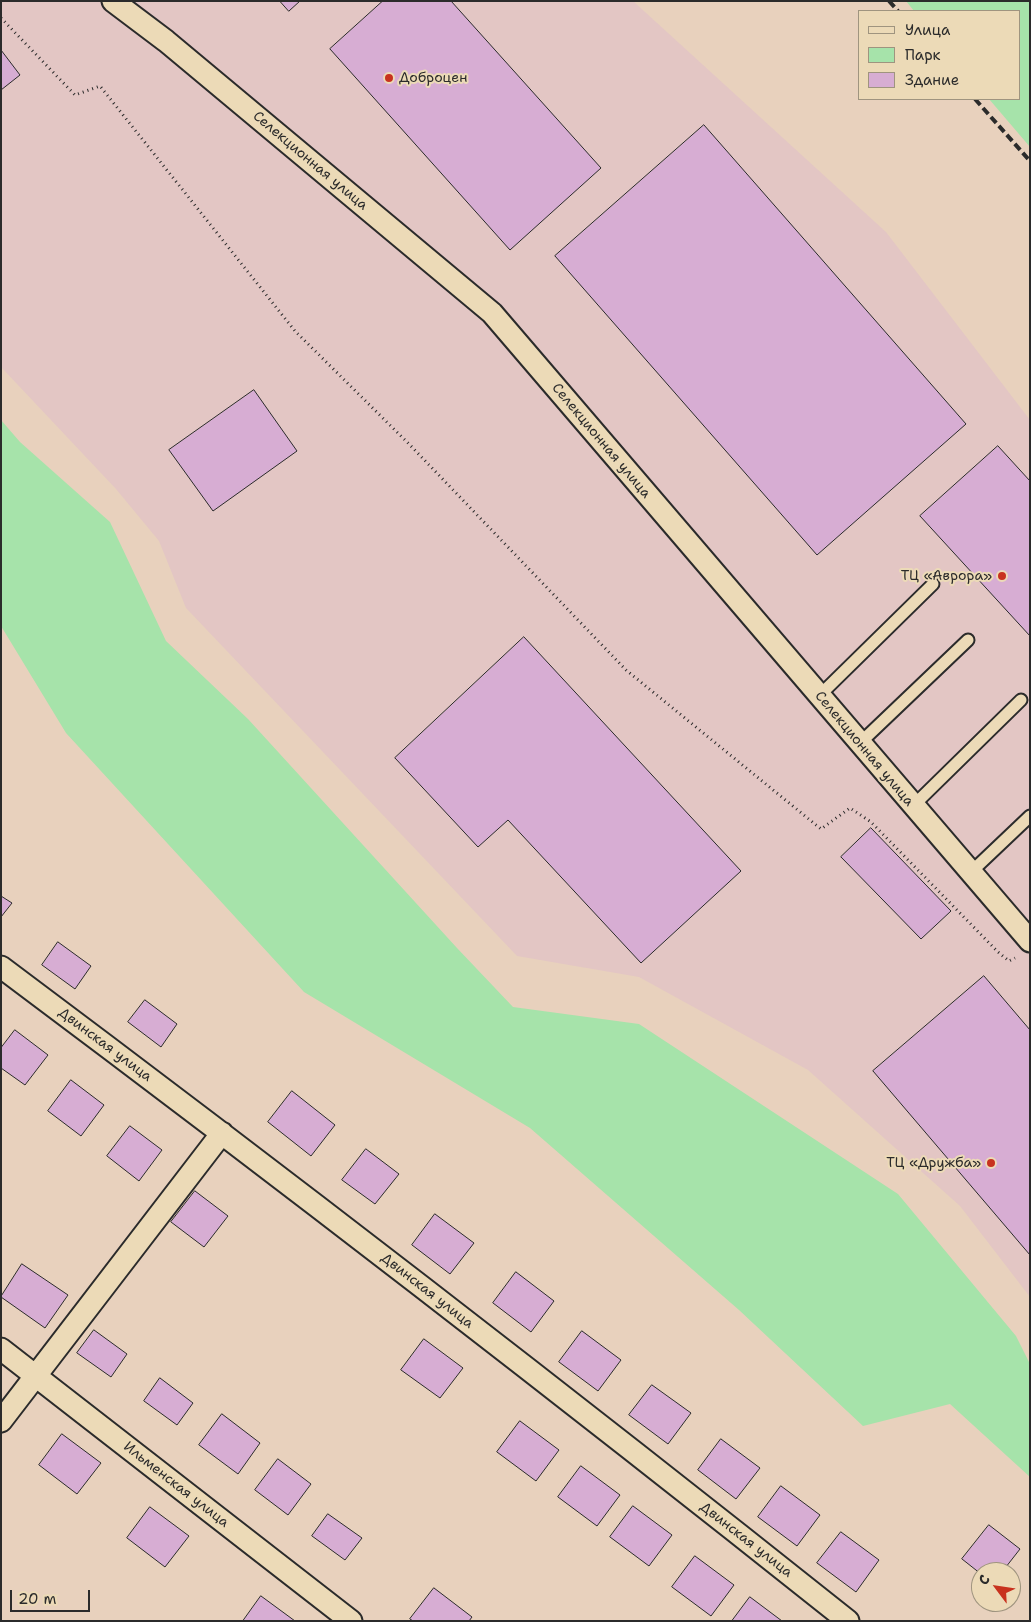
<!DOCTYPE html>
<html>
<head>
<meta charset="utf-8">
<style>
	body { margin:0 }
	#map { position:relative; width:1031px; height:1622px; overflow:hidden; background:#e8d1bd; font-family:"Shantell Sans",sans-serif }
	canvas { display:block }
	.frame { position:absolute; inset:0; border:2px solid #2b2b2b; pointer-events:none }
	.legend { position:absolute; left:858px; top:10px; width:162px; height:90px; box-sizing:border-box; background:#ecdab7; border:1px solid #9f947f; margin:0; padding:6px 9px; list-style:none; font-size:15px; color:#2b2b2b }
	.legend li { display:flex; align-items:center; gap:10px; height:25px }
	.legend b { width:25px; border:1px solid #9f947f }
	.north { position:absolute; left:971px; top:1562px; width:50px; height:50px; box-sizing:border-box; background:#ecdab7; border:1px solid #9f947f; border-radius:50%; rotate:301deg; font-size:14px; font-weight:700; line-height:20px; text-align:center; color:#2b2b2b }
	.north::after { content:''; display:block; margin:auto; width:18px; height:22px; background:#c8321e; clip-path:polygon(50% 0,100% 100%,50% 72%,0 100%) }
	.scale { position:absolute; left:10px; top:1590px; width:80px; height:22px; box-sizing:border-box; border:2px solid #2b2b2b; border-top:0; padding-left:6px; font-size:15px; line-height:18px; white-space:nowrap; color:#2b2b2b; -webkit-text-stroke:4px #ecdab7; paint-order:stroke }
</style>
</head>
<body>
<div id="map">
<canvas width="1031" height="1622"></canvas>
<div class="frame"></div>
<ul class="legend">
<li><b style="height:6px;background:#ecdab7"></b>Улица</li>
<li><b style="height:14px;background:#a6e3aa"></b>Парк</li>
<li><b style="height:14px;background:#d7add3"></b>Здание</li>
</ul>
<div class="north">С</div>
<div class="scale">20 m</div>
</div>
<script>
const ctx = document.querySelector('canvas').getContext('2d');
ctx.lineJoin = 'round';
function fillPath(path, color) {
  ctx.fillStyle = color;
  ctx.fill(path, 'evenodd');
}
function stroke(path, color, width, dash) {
  ctx.strokeStyle = color;
  ctx.lineWidth = width;
  ctx.lineCap = dash ? 'butt' : 'round';
  ctx.setLineDash(dash || []);
  ctx.stroke(path);
}
function write(font, color, halo, rows, align = 'center') {
  ctx.font = font + ' "Shantell Sans",sans-serif';
  ctx.lineWidth = 4;
  ctx.setLineDash([]);
  ctx.textBaseline = 'middle';
  ctx.strokeStyle = halo;
  ctx.fillStyle = color;
  for (const [text, x, y, turn = 0] of rows) {
    ctx.save();
    ctx.translate(x, y);
    ctx.rotate((+turn || 0) * Math.PI / 180);
    ctx.textAlign = isNaN(turn) ? turn : align;
    if (halo) ctx.strokeText(text, 0, 0);
    ctx.fillText(text, 0, 0);
    ctx.restore();
  }
}
fillPath(new Path2D(`
	M1 1H633L886 232 1030 420V1297L960 1206 808 1070 639 977 517 956 186 608 159 541 116 489 1 367Z`), '#e3c6c4');
fillPath(new Path2D(`
	M906 1H1030V147L989 99H1020V11H914Z
	M1 420 20 442 110 522 166 641 248 719 457 948 513 1007 639 1024 898 1194 1016 1336 1030 1364V1477L950 1404 863 1426 739 1310 530 1128 304 992 66 733 1 626Z`), '#a6e3aa');
const building = new Path2D(`
	M280 1H300L289 11Z
	M383 1H451L601 168 510 250 330 49Z
	M1 50 20 75 1 90Z
	M704 125 966 424 817 555 555 256Z
	M254 390 297 451 213 511 169 450Z
	M998 446 1030 481V636L920 516Z
	M524 637 741 871 641 963 508 820 478 847 395 758Z
	M871 828 951 911 921 939 841 857Z
	M1 896 12 903 1 917Z
	M58 942 91 966 75 989 42 965Z
	M984 976 1030 1030V1255L873 1071Z
	M145 1000 177 1024 161 1047 128 1022Z
	M15 1030 48 1055 25 1085 1 1068V1048Z
	M71 1080 104 1105 81 1136 48 1111Z
	M292 1091 335 1125 311 1156 268 1122Z
	M130 1126 162 1150 139 1181 107 1156Z
	M366 1149 399 1174 375 1204 342 1180Z
	M195 1191 228 1216 204 1247 171 1222Z
	M435 1214 474 1243 450 1274 412 1245Z
	M22 1264 68 1295 45 1328 1 1297Z
	M516 1272 554 1301 531 1332 493 1303Z
	M94 1330 127 1354 111 1377 77 1353Z
	M582 1331 621 1360 598 1391 559 1362Z
	M424 1339 463 1368 440 1398 401 1370Z
	M160 1378 193 1403 177 1425 144 1401Z
	M652 1385 691 1413 668 1444 629 1415Z
	M222 1414 260 1443 238 1474 199 1445Z
	M520 1421 559 1450 536 1481 497 1452Z
	M62 1434 101 1463 77 1494 39 1465Z
	M721 1439 760 1468 736 1499 698 1470Z
	M278 1459 311 1484 288 1515 255 1490Z
	M581 1466 620 1495 597 1526 558 1497Z
	M781 1486 820 1515 797 1546 758 1517Z
	M633 1506 672 1535 649 1566 610 1537Z
	M150 1507 189 1536 165 1567 127 1538Z
	M328 1514 362 1538 345 1560 312 1536Z
	M989 1525 1020 1549 1002 1572H981V1574L962 1559Z
	M841 1532 879 1560 856 1592 817 1563Z
	M695 1556 734 1585 711 1616 672 1587Z
	M434 1588 472 1617 469 1621H413L410 1619Z
	M261 1596 295 1621H243Z
	M750 1597 782 1621H732Z`);
fillPath(building, '#d7add3');
stroke(building, '#2b2b2b', 1);
const lane = new Path2D(`
	M819 696 933 584
	M860 743 968 640
	M913 806 1021 700
	M970 873 1030 816`);
const street = new Path2D(`
	M113 1 166 41 492 313 1030 941
	M1 967C287 1181 569 1399 848 1621
	M1 1349 351 1621
	M1 1421 222 1133`);
stroke(lane, '#2b2b2b', 15);
stroke(street, '#2b2b2b', 25);
stroke(new Path2D(`
	M1 18 75 95 100 86 295 331 409 444 626 670 821 829 850 808 871 822 998 952 1009 961 1015 958`), '#2b2b2b', 3, [1, 4]);
stroke(lane, '#ecdab7', 11);
stroke(street, '#ecdab7', 21);
stroke(new Path2D(`
	M889 1 898 11
	M975 99 1030 161`), '#2b2b2b', 4, [8, 4]);
for (const [x, y, r, color] of [
	[389,78,5,"#c8321e"],
	[1002,576,5,"#c8321e"],
	[991,1163,5,"#c8321e"]
]) {
  const dot = new Path2D();
  dot.arc(x, y, r, 0, 2 * Math.PI);
  ctx.fillStyle = color;
  ctx.fill(dot);
  stroke(dot, '#ecdab7', 2);
}
write('14px', '#2b2b2b', '#ecdab7', [
	["Доброцен",399,78,"left"],
	["ТЦ «Аврора»",992,576],
	["ТЦ «Дружба»",981,1163]
], 'right');
write('14px', '#2b2b2b', '#ecdab7', [
	["Селекционная улица",310,161,40],
	["Селекционная улица",601,441,50],
	["Селекционная улица",864,749,50],
	["Двинская улица",105,1045,37],
	["Двинская улица",427,1291,38],
	["Ильменская улица",176,1485,38],
	["Двинская улица",746,1540,38]
]);
</script>
</body>
</html>
